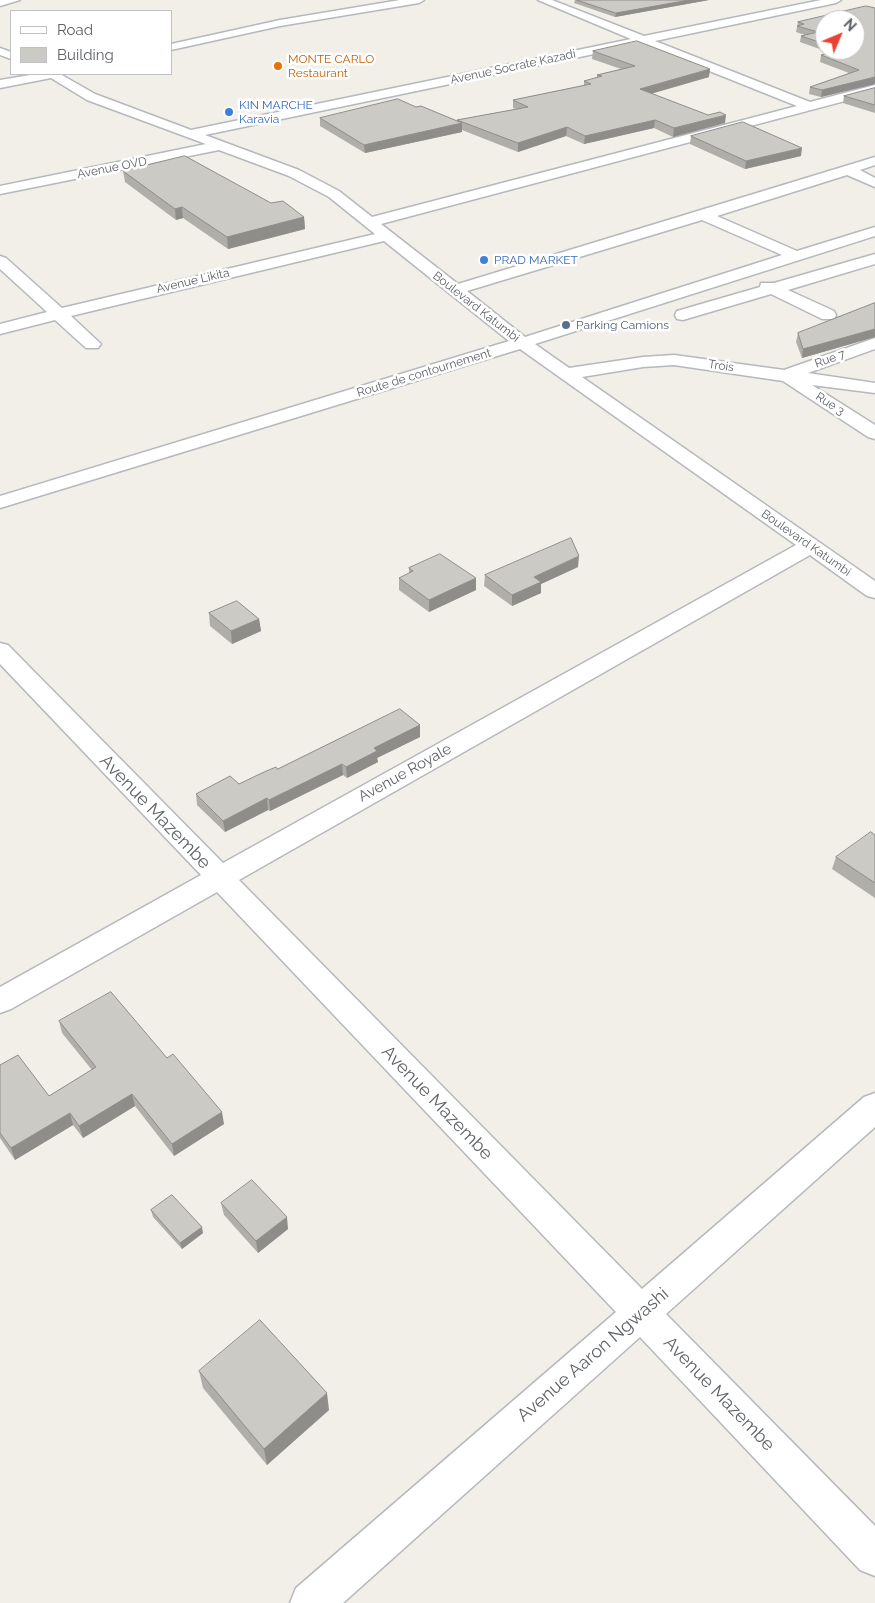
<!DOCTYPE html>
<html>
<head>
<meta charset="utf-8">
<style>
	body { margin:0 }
	#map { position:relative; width:875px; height:1603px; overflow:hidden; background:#f1efe8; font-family:Raleway,sans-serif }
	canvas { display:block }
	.legend { position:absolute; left:10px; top:10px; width:162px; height:65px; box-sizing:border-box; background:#fff; border:1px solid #bfc1c3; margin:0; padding:6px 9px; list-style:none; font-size:15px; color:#5f6368 }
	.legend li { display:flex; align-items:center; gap:10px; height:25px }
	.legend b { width:25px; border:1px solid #bfc1c3 }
	.north { position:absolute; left:815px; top:10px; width:50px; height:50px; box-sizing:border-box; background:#fff; border:1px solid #bfc1c3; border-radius:50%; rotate:45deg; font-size:14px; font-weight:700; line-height:20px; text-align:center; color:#5f6368 }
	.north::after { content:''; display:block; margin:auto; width:18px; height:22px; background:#ea4335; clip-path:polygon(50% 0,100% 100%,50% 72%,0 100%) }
</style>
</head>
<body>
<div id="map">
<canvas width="875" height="1603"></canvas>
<ul class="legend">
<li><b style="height:6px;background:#fff"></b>Road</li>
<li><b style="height:14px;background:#cccac5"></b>Building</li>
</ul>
<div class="north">N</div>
</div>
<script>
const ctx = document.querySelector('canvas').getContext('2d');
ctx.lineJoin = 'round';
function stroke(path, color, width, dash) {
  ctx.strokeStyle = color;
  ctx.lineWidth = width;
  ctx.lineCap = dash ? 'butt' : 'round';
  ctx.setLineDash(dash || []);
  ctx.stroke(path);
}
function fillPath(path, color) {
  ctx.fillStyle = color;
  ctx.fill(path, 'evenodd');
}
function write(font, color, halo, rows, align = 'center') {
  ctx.font = font + ' Raleway,sans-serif';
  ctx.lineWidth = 5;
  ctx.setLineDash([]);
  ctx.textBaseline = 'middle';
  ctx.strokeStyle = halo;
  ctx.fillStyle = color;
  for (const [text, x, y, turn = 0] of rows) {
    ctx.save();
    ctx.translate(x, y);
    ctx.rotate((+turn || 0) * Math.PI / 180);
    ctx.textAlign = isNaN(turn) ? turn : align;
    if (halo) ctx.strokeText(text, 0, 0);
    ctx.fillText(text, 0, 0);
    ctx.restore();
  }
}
const minor = new Path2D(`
	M0 0H20L0 6Z
	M400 0H424L419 3 280 26 171 50V44L280 20Z
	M538 0H552L644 36 821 0H841L836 3 655 41 810 102 875 85V93L381 224 458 284 875 157V165L860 170 875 178V187L847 175 717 216 797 251 875 227V236L535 344 569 368 643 357 674 355 784 370 875 338V349L808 373 875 383V393L812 385 875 425V439L868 437 783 381 674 365 643 367 582 377 875 581V598L867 596 810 555 239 880 642 1289 864 1097 875 1093V1127L666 1314 875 1526V1576L860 1570 640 1337 343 1603H290L296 1588 616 1312 217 892 11 1009 0 1013V987L201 875 0 664V643L8 645 223 863 796 545 520 349 0 508V496L509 341 384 241 71 316 101 344 98 348H86L55 320 0 334V324L47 312 0 269V256L6 258 62 308 375 234 329 197 289 176 219 150 0 194V186L206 144 87 100 51 78 0 88V80L36 74H60L95 94 191 130 631 39ZM642 44 797 106 372 217 339 191 299 170 205 135ZM702 220 782 255 525 337 467 291Z
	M0 48 11 52V59L0 55Z
	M875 254V264L788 290 834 311 836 315 834 319H822L771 294 683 320 677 319 675 315 677 311 760 287 761 283H774Z`);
stroke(minor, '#b5b8bc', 3);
fillPath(minor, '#fff');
fillPath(new Path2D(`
	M575 0H709L615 17 574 3Z
	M875 8V84L821 97 809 94 810 87 849 73 820 62 821 55 831 53 800 42 801 36 805 35 796 32 798 22ZM825 20 855 50H825Z
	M593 51 709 77 651 94 725 123 673 137 654 128 584 144 566 136 518 152 462 130V132L365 153 320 126V118L416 107 457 121V120L516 109 513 108V100L584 85V81L597 78V75L621 69 592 59Z
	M875 88V113L843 103 844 96Z
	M691 136 801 156 745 169 690 144Z
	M123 171 271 203 304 217 305 229 228 249 183 218 176 220 125 182Z
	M875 303V337L802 358 796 342 798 333Z
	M578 567 541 584V593L512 606 484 586 485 575Z
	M409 568 476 590 429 612 399 590V578L409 574Z
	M209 613 259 619 261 631 232 644 210 626Z
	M420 725V737L377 758 378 762 347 778 343 775 270 811 268 810 225 832 197 805 196 794 239 784 277 769Z
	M875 835V898L832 869 836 857Z
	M59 1021 167 1058 224 1124 174 1156 135 1106 83 1138 73 1125 15 1160 0 1138V1065L49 1096 92 1070 62 1033Z
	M221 1203 288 1229 258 1253 224 1215Z
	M151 1210 203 1233 182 1249 153 1217Z
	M199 1371 329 1410 267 1465 203 1388Z`), '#afaea9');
fillPath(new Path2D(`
	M689 0H709L615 17 616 13Z
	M710 69 709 77 639 97 640 89Z
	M875 77V84L821 97 822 90Z
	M726 115 725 123 673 137 674 128Z
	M655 120 654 128 584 144 585 136Z
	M462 123V132L365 153 364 145Z
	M567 127 566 136 518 152V143Z
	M802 148 801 156 745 169 746 161Z
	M182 207 183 218 176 220 175 209Z
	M304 217 305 229 228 249 227 237Z
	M875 329V337L802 358 803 349Z
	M579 556 578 567 541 584V593L512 606V595L534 577Z
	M476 578V590L429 612V600Z
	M259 619 261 631 232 644 231 631Z
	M420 725V737L377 758 378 762 347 778 346 767 374 748Z
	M342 764 343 775 270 811 269 800Z
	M267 798 268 810 225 832 223 821Z
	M132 1094 135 1106 83 1138 79 1126Z
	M222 1112 224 1124 174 1156 172 1144Z
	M70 1113 73 1125 15 1160 11 1148Z
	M287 1217 288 1229 258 1253 256 1241Z
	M202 1227 203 1233 182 1249 180 1243Z
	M327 1393 329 1410 267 1465 264 1449Z`), '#8f8d8a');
const building = new Path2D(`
	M577 0H689L616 13Z
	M866 6 875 8V77L822 90 810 87 859 70 821 55 844 50H843H855V20H825V44L801 36 818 32 797 26 804 24 798 22Z
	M637 41 710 69 640 89 708 115 720 112 726 115 674 128 655 120 585 136 567 127 518 143 457 120 528 107 513 100 591 84 584 81 602 76 597 75 635 66 593 51Z
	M875 88V105L844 96Z
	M398 99 416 107 421 106 462 123 364 145 320 118Z
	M743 122 802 148 746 161 691 136Z
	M185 156 271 203 283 201 304 217 227 237 182 207 175 209 123 171Z
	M875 303V329L803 349 798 333Z
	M571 538 579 556 534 577 541 582 512 595 485 575Z
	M440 554 476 578 429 600 399 578 413 571 409 568Z
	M237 601 259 619 231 631 209 613Z
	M400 709 420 725 374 748 377 751 346 767 342 764 269 800 267 798 223 821 196 794 230 776 239 784 264 772 276 767 277 769Z
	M871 832 875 835V883L836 857Z
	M111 992 167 1058 173 1054 222 1112 172 1144 132 1094 79 1126 70 1113 11 1148 0 1133V1065L18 1055 49 1096 96 1067 59 1021Z
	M252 1180 287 1217 256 1241 221 1203Z
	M172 1195 202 1227 180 1243 151 1210Z
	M260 1320 327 1393 264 1449 199 1371Z`);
fillPath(building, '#cccac5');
stroke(building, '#8f8d8a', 1);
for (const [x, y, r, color] of [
	[278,66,5,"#e8710a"],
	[229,112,5,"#3f7fe0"],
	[484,260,5,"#3f7fe0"],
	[566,325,5,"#5c6f8a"]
]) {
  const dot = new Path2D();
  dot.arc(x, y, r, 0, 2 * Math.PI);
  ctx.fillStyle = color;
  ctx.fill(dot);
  stroke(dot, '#fff', 2);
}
write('12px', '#c56008', '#fff', [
	["MONTE CARLO",288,59],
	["Restaurant",288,73]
], 'left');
write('12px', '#5f6368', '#fff', [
	["Avenue Socrate Kazadi",513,67,-12],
	["Avenue OVD",112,168,-11],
	["Avenue Likita",193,281,-13],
	["Boulevard Katumbi",476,307,38],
	["Rue 7",830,359,-20],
	["Trois",721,366,8],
	["Route de contournement",424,373,-17],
	["Rue 3",830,404,33],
	["Boulevard Katumbi",806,543,35]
]);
write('12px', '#366cbe', '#fff', [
	["KIN MARCHE",239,105],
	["Karavia",239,119],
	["PRAD MARKET",494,260]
], 'left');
write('12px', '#4e5e75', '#fff', [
	["Parking Camions",576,325]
], 'left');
write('15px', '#5f6368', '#fff', [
	["Avenue Royale",405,773,-29]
]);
write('18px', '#5f6368', '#fff', [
	["Avenue Mazembe",155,812,46],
	["Avenue Mazembe",437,1103,46],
	["Avenue Aaron Ngwashi",593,1355,-41],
	["Avenue Mazembe",719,1394,46]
]);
</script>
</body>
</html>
